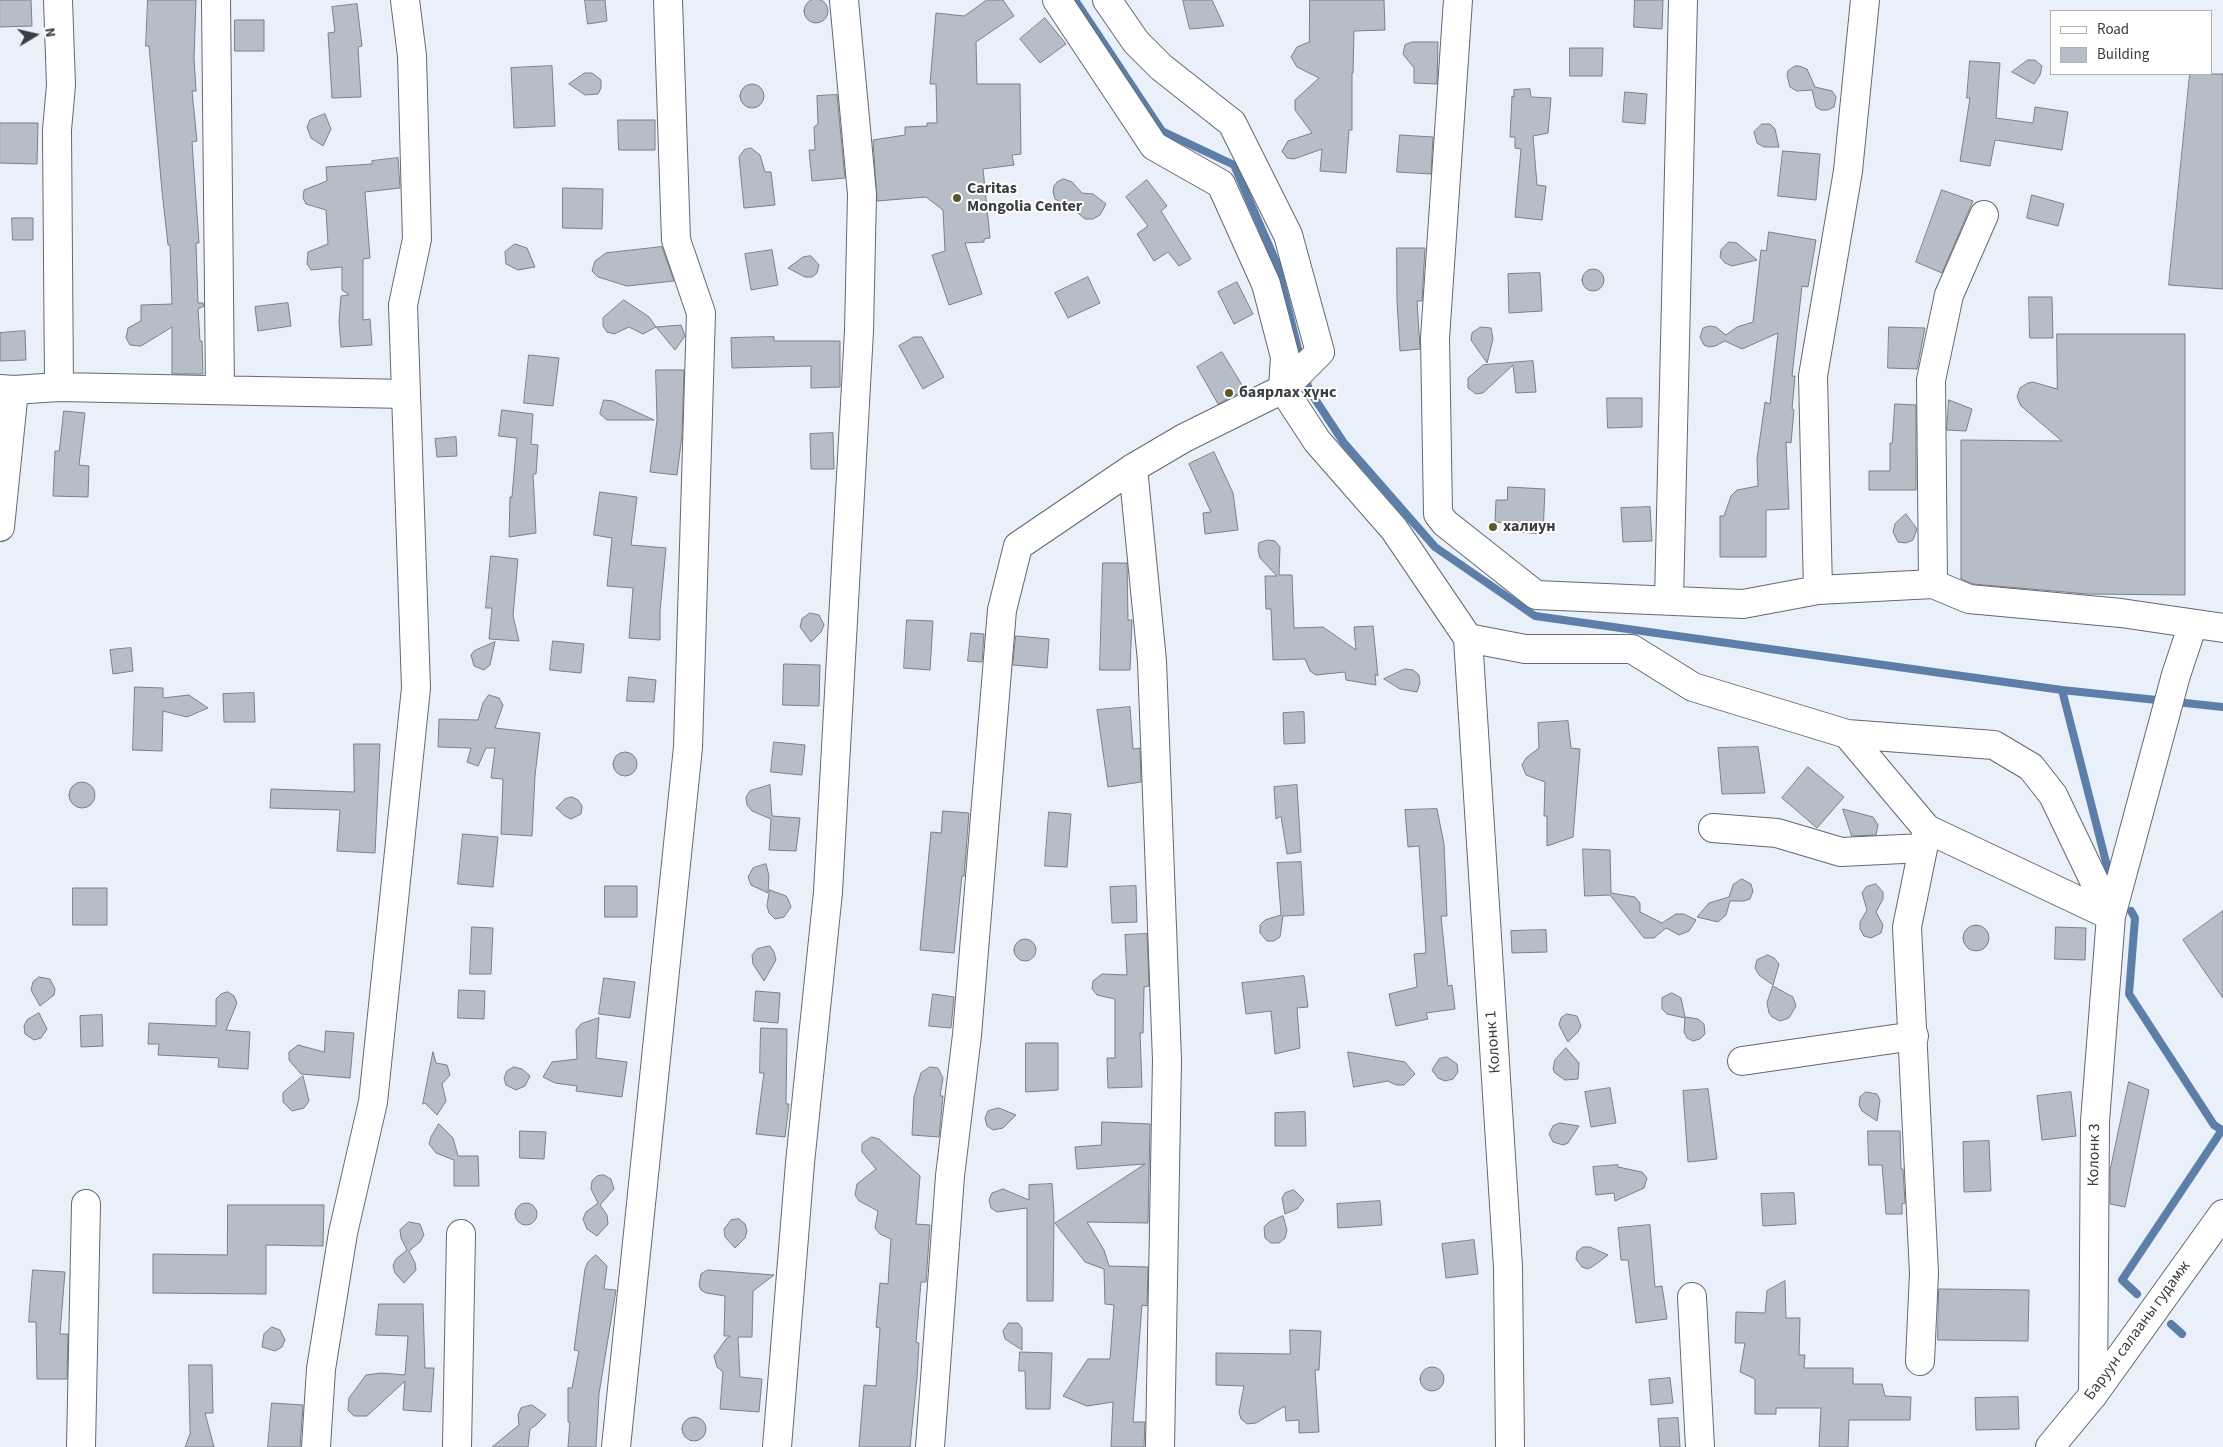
<!DOCTYPE html>
<html>
<head>
<meta charset="utf-8">
<style>
	body { margin:0 }
	#map { position:relative; width:2223px; height:1447px; overflow:hidden; background:#e9f0f9; font-family:"Source Sans 3",sans-serif }
	canvas { display:block }
	.legend { position:absolute; left:2050px; top:10px; width:162px; height:65px; box-sizing:border-box; background:#fff; border:1px solid #b0b1b3; margin:0; padding:6px 9px; list-style:none; font-size:15px; color:#3a3d41 }
	.legend li { display:flex; align-items:center; gap:10px; height:25px }
	.legend b { width:25px; border:1px solid #b0b1b3 }
	.north { position:absolute; left:10px; top:10px; width:50px; height:50px; -webkit-text-stroke:4px #fff; paint-order:stroke; rotate:81deg; font-size:14px; font-weight:700; line-height:20px; text-align:center; color:#3a3d41 }
	.north::after { content:''; display:block; margin:auto; width:18px; height:22px; background:#3a3d41; clip-path:polygon(50% 0,100% 100%,50% 72%,0 100%) }
</style>
</head>
<body>
<div id="map">
<canvas width="2223" height="1447"></canvas>
<ul class="legend">
<li><b style="height:6px;background:#fff"></b>Road</li>
<li><b style="height:14px;background:#b6bdc6"></b>Building</li>
</ul>
<div class="north">N</div>
</div>
<script>
const ctx = document.querySelector('canvas').getContext('2d');
ctx.lineJoin = 'round';
function stroke(path, color, width, dash) {
  ctx.strokeStyle = color;
  ctx.lineWidth = width;
  ctx.lineCap = dash ? 'butt' : 'round';
  ctx.setLineDash(dash || []);
  ctx.stroke(path);
}
function fillPath(path, color) {
  ctx.fillStyle = color;
  ctx.fill(path, 'evenodd');
}
function write(font, color, halo, rows, align = 'center') {
  ctx.font = font + ' "Source Sans 3",sans-serif';
  ctx.lineWidth = 4;
  ctx.setLineDash([]);
  ctx.textBaseline = 'middle';
  ctx.strokeStyle = halo;
  ctx.fillStyle = color;
  for (const [text, x, y, turn = 0] of rows) {
    ctx.save();
    ctx.translate(x, y);
    ctx.rotate((+turn || 0) * Math.PI / 180);
    ctx.textAlign = isNaN(turn) ? turn : align;
    if (halo) ctx.strokeText(text, 0, 0);
    ctx.fillText(text, 0, 0);
    ctx.restore();
  }
}
stroke(new Path2D(`
	M1075 0 1162 131 1234 165 1277 264 1301 361
	M1305 375 1309 390 1344 443 1435 547 1535 616 2062 690 2223 707
	M2062 690 2108 870
	M2131 911 2135 918 2129 994 2214 1125 2222 1130 2122 1280 2137 1294
	M2171 1324 2182 1334`), '#5c7ea9', 8);
const building = new Path2D(`
	M804 11a12 12 0 1 1 24 0a12 12 0 1 1-24 0Z
	M0 0H31L32 26 0 27Z
	M148 0H196L194 58 196 91H192L197 141 192 142 199 243H196L198 303H203L204 306 198 309 200 341H202L203 374H172V327L141 346 130 345 126 338 128 328 141 321V305L172 304 170 245H168L162 191 149 46H146Z
	M585 0H605L607 21 588 24Z
	M987 0H1003L1014 16 976 42 977 84H1020L1021 154 1012 155 1014 165 983 169 990 238 984 239V242L965 243 982 294 949 305 932 255 945 251 943 210 926 197 877 201 873 140 905 135V127L927 126V123H937L936 84H930L936 13 964 16Z
	M1183 0H1212L1224 26 1190 29Z
	M1310 0H1384L1385 30 1354 31 1353 73H1352V130H1349L1346 173 1320 171 1322 149 1294 159 1287 158 1282 151 1288 141 1312 133 1295 110V100L1319 78 1297 67 1291 57 1297 47 1309 42Z
	M1635 0H1663L1662 29 1634 27Z
	M357 4 362 46 358 47 361 97 332 98 328 33 335 32 332 7Z
	M1045 18 1066 44 1040 63 1020 39Z
	M235 20H264V51H235Z
	M1412 42H1438L1437 84 1414 83V68L1403 54 1405 45Z
	M1570 48H1603L1602 76H1570Z
	M2028 60H2035L2042 66 2040 75 2034 84 2012 72Z
	M1970 61 2000 63 1996 118 2033 123 2035 107 2068 112 2062 150 1995 140 1990 166 1960 161 1970 98H1967Z
	M552 66 555 126 514 128 511 68Z
	M1795 66H1799L1807 69 1815 87 1832 91 1836 97 1834 107 1828 110H1821L1816 107 1812 90 1797 91 1790 87 1787 75 1788 71Z
	M585 73H592L601 80V88L598 94 585 95 569 84Z
	M2190 74H2223V289L2169 285Z
	M740 96a12 12 0 1 1 24 0a12 12 0 1 1-24 0Z
	M1530 89 1531 97 1551 98 1548 133 1533 136 1537 185 1546 186 1542 220 1515 217 1521 149 1515 148V137H1510L1512 96 1514 97V90Z
	M1625 92 1647 94 1645 124 1623 122Z
	M837 95 845 178 812 181 809 150H815L814 127 818 124 817 96Z
	M325 114 331 129 323 146 311 138 307 127 310 120Z
	M618 120H655V150H619Z
	M0 123H38L37 164 0 163Z
	M1762 124H1770L1775 129 1779 147H1764L1757 143 1754 132Z
	M1400 135 1433 137 1431 174 1397 172Z
	M751 148 760 155 765 172H771L775 205 744 208 739 157 744 150Z
	M1783 151 1820 154 1816 200 1778 196Z
	M398 158 400 188 365 192 370 258 363 259V320L370 319 372 345 341 347 339 322 341 296 349 295 342 290V267L311 270 307 264 308 252 328 244 326 210 306 204 303 198 304 190 327 181 326 167 372 164V161Z
	M1064 179 1072 182 1082 193 1093 194 1106 204 1100 215 1093 219H1085L1079 214 1075 204 1062 203 1055 199 1053 192 1054 186 1057 182Z
	M1147 180 1167 206 1161 211 1191 259 1179 266 1168 252 1154 261 1137 234 1148 226 1126 197Z
	M563 188 603 189 602 229 563 228Z
	M1942 190 1973 201 1942 273 1916 262Z
	M2032 195 2064 204 2058 226 2027 218Z
	M12 218H33V240H13Z
	M1769 232 1816 240 1808 287 1802 286 1792 376H1795L1792 409 1794 410 1791 443 1786 442 1789 509 1766 510V557H1720V516H1724L1731 496 1737 490 1758 486 1757 459 1765 402 1770 404 1778 333 1742 349 1725 341 1715 346 1709 347 1704 345 1700 337 1703 328 1709 326 1716 327 1726 335 1737 327 1753 322 1761 250 1766 251Z
	M1729 242 1737 243 1757 260 1732 266 1725 263 1720 257 1721 250Z
	M515 244 527 248 535 267 518 270 506 264 505 252Z
	M662 247 674 281 627 286 598 277 592 271 595 261 606 253Z
	M1397 248H1425L1422 301H1417L1420 349 1400 351 1397 301Z
	M772 250 778 285 751 290 745 254Z
	M811 256 819 265 817 273 812 277H805L788 268 803 257Z
	M1582 280a11 11 0 1 1 22 0a11 11 0 1 1-22 0Z
	M1540 273 1542 311 1509 313 1508 274Z
	M1088 277 1100 303 1068 318 1055 293Z
	M1237 282 1253 314 1234 324 1218 292Z
	M2029 297H2052L2053 338H2030Z
	M624 300 649 317 656 327 681 325 685 336 675 350 656 327 643 334 629 327 614 334 607 332 603 326V318Z
	M288 303 291 326 258 331 255 307Z
	M1481 327 1491 328 1493 339 1487 363 1471 340 1472 333Z
	M1889 327 1925 328 1917 369 1888 368Z
	M25 331 26 360 0 361V333Z
	M2057 334H2185V595L2088 594 1973 584 1961 579V440L2062 441 2021 406 2017 397 2020 388 2028 383 2033 382 2057 389Z
	M774 337V341H840V387L811 388V366L732 368 731 338Z
	M914 337H922L944 377 923 389 899 346Z
	M1222 352 1245 390 1218 404 1197 367Z
	M529 355 559 358 553 406 524 403Z
	M1533 361 1536 392 1516 393 1513 365 1483 393 1476 394 1468 388V378L1483 365Z
	M656 370H684L682 435 677 475 650 472 657 420Z
	M1607 398H1642V427L1608 428Z
	M604 400 613 401 654 420H607L600 414Z
	M1949 400 1972 409 1966 431 1947 430Z
	M1895 404 1916 405V490H1869V471H1890V443H1892Z
	M502 410 533 414 531 444 538 445 536 474H533L536 533 509 537 510 497H512L517 438 499 436Z
	M64 411 85 413 79 465 89 466 88 497 53 496 55 451H59Z
	M833 433 834 469H811L810 434Z
	M456 437 457 456 437 457 435 439Z
	M1214 452 1233 493 1238 530 1205 534 1203 513 1211 512 1189 464Z
	M1508 487 1545 489 1543 534 1506 531V523L1495 522 1496 500H1507Z
	M600 492 637 497 631 545 666 548 660 611V640L629 638 633 588 607 586 612 538 594 535Z
	M1650 507 1652 541 1623 542 1621 508Z
	M1906 514 1917 529 1913 540 1906 543 1898 542 1893 532 1895 524Z
	M1268 540 1275 541 1280 547 1279 575H1292L1294 628 1323 627 1356 650 1354 627 1373 626 1378 676 1375 674 1376 685 1346 680 1345 672 1316 675 1310 671 1305 659 1273 660 1271 609H1266L1265 576H1277L1260 558 1258 550 1259 543Z
	M491 556 518 559 513 616 519 641 489 639 492 608H486Z
	M1103 563H1127L1128 620H1132L1130 670H1100Z
	M810 613 819 615 824 625 821 632 811 642 800 627 802 619Z
	M907 620 933 621 930 670 904 668Z
	M971 633 984 634 982 662 968 661Z
	M1016 636 1049 639 1047 668 1013 665Z
	M553 641 584 644 581 673 550 670Z
	M495 642 490 665 484 670 474 666 471 655 474 651Z
	M131 648 133 671 113 674 110 650Z
	M784 664 820 665 819 706 783 705Z
	M1405 669 1413 670 1419 675 1420 683 1417 692 1400 689 1384 679Z
	M629 677 656 680 654 702 627 701Z
	M135 687 163 688V698L189 695 208 708 187 717 163 711 162 751 133 750Z
	M254 693 255 722H224L223 694Z
	M489 695 499 698 503 705 495 728 540 733 535 776 532 836 501 834 503 779 491 778 495 748H486L478 766 467 762 471 748 438 747 439 719 478 720 483 703Z
	M1130 707 1133 749 1140 748 1141 782 1108 787 1097 710Z
	M1304 712 1305 743 1284 744 1283 713Z
	M1568 721 1571 748 1580 749 1573 837 1547 846V816H1544L1545 782 1526 775 1522 765 1526 758 1539 748 1538 723Z
	M774 742 805 745 802 775 771 772Z
	M354 744H380L375 853 337 851 340 810 270 808 271 789 354 792Z
	M1758 747 1765 793 1722 794 1718 748Z
	M613 764a12 12 0 1 1 24 0a12 12 0 1 1-24 0Z
	M1808 767 1844 797 1817 828 1782 798Z
	M69 795a13 13 0 1 1 26 0a13 13 0 1 1-26 0Z
	M770 785 772 816 800 818 796 851 769 850 771 819 752 811 747 805 746 797 750 791Z
	M1297 785 1301 852 1287 854 1281 816 1276 819 1274 787Z
	M572 797 578 800 582 806 581 814 571 819 565 816 556 808 565 799Z
	M1437 809 1444 844 1447 916H1441L1448 986 1452 985 1455 1009 1426 1013 1428 1019 1396 1026 1389 994 1417 987 1414 954 1426 953 1419 846 1408 847 1405 810Z
	M1843 809 1873 817 1878 825 1876 835 1852 836Z
	M943 811 969 813 964 876H962L954 953 920 950 931 832 941 833Z
	M1049 812 1071 814 1067 867 1045 866Z
	M463 834 498 837 493 887 458 884Z
	M1583 849 1610 850 1611 893 1635 897 1640 903V912L1662 923 1676 914H1684L1696 920 1689 931 1679 935 1666 928 1654 938H1644L1610 895 1585 896Z
	M1301 862 1304 915 1283 916 1280 937 1274 941H1267L1260 933V925L1265 920 1281 915 1277 863Z
	M766 864 769 876 768 893 751 885 748 877 753 868Z
	M1742 879 1751 884 1753 891 1750 899 1744 901H1730L1726 915 1718 922 1697 917 1709 903 1729 897 1733 885Z
	M1876 884 1883 892V899L1876 912 1883 925 1881 933 1871 938 1864 936 1860 929V922L1867 910 1862 893 1866 887Z
	M605 886H637V917H605Z
	M1136 886 1137 922 1112 923 1110 887Z
	M73 888H107V925H73Z
	M770 890 786 896 788 899 791 907 784 917 775 919 769 913 767 906Z
	M2223 911V998L2183 940Z
	M1963 938a13 13 0 1 1 26 0a13 13 0 1 1-26 0Z
	M472 927 493 928 491 974H470Z
	M2056 927 2086 928 2085 960 2055 959Z
	M1546 930 1547 952 1512 953 1511 931Z
	M1147 934 1149 986 1144 987 1143 1033H1140L1142 1087 1108 1088 1107 1058H1115V999L1097 995 1092 989 1093 981 1102 974 1127 975 1125 935Z
	M1014 950a11 11 0 1 1 22 0a11 11 0 1 1-22 0Z
	M770 946 774 952 776 960 764 981 753 964 752 955 757 949Z
	M1768 955 1774 958 1779 964 1773 985 1759 975 1755 968 1757 960Z
	M1304 976 1308 1007 1297 1008 1300 1048 1275 1054 1271 1011 1246 1014 1242 983Z
	M39 977 50 979 55 989 54 995 40 1006 31 990 33 982Z
	M604 978 635 982 630 1018 599 1014Z
	M1773 986 1793 997 1796 1006 1789 1018 1780 1021 1772 1017 1769 1013 1767 1003Z
	M459 990 485 991 484 1019 458 1018Z
	M756 991 780 993 778 1023 754 1021Z
	M228 992 234 996 237 1003 226 1030 250 1032 248 1069 218 1067 219 1058 158 1055 159 1044H148L149 1023 216 1026V999L221 994Z
	M1672 993 1681 998 1685 1017 1698 1019 1704 1024 1705 1034 1700 1039 1693 1041 1687 1038 1684 1032 1685 1018 1667 1014 1662 1009V998Z
	M933 994 954 997 951 1028 929 1026Z
	M39 1013 47 1029 41 1038 34 1040 25 1034 24 1026 27 1020Z
	M1567 1014 1577 1016 1581 1026 1578 1032 1568 1042 1559 1025 1561 1018Z
	M102 1015 103 1046 81 1047 80 1016Z
	M599 1018 596 1058 627 1062 622 1097 576 1091 577 1086 555 1083 543 1077 552 1062 577 1059 576 1030 581 1024Z
	M761 1028 787 1029 786 1104H789L785 1137 756 1134 764 1073H760Z
	M326 1031 354 1033 350 1078 301 1074 289 1060V1052L298 1045 324 1052Z
	M1026 1043H1058V1090L1026 1092Z
	M1566 1048 1579 1063 1578 1079 1565 1080 1555 1073 1553 1069 1555 1060Z
	M433 1052 436 1063 447 1065 450 1075 442 1084 446 1101 437 1115 425 1103 423 1104Z
	M1348 1052 1405 1062 1415 1074 1404 1085H1396L1388 1081 1354 1087Z
	M1447 1057 1457 1064 1458 1072 1453 1079 1445 1081 1438 1078 1432 1070 1439 1059Z
	M514 1067 522 1069 530 1076 525 1086 516 1090 506 1085 504 1078 507 1071Z
	M930 1067 938 1068 943 1078 940 1096H943L939 1137 912 1135 914 1097 921 1073Z
	M303 1076 309 1101 304 1108 292 1111 283 1102V1093Z
	M2129 1082 2149 1090 2125 1207 2110 1204V1171Z
	M1610 1088 1616 1123 1591 1127 1585 1092Z
	M1708 1089 1717 1159 1688 1162 1683 1091Z
	M1866 1092 1877 1094 1880 1100 1877 1121 1862 1111 1859 1105 1860 1097Z
	M2071 1092 2076 1136 2042 1140 2037 1096Z
	M999 1108 1016 1115 1003 1128 993 1130 987 1126 985 1118 988 1111Z
	M1305 1112 1306 1146H1275V1113Z
	M1102 1122 1150 1124 1148 1223 1087 1222 1104 1250 1109 1266 1148 1267 1147 1306 1142 1305 1133 1422H1145L1144 1447H1111L1113 1402 1087 1406 1063 1396 1088 1359H1110L1114 1305 1105 1304 1104 1269 1085 1262 1055 1223 1145 1164 1077 1169 1075 1147 1101 1145Z
	M1560 1123 1579 1126 1568 1143 1563 1145 1553 1142 1549 1134 1553 1126Z
	M439 1124 453 1138 458 1156H478L479 1186H454V1160L436 1153 429 1144 431 1137Z
	M520 1131 546 1132 544 1159 520 1158Z
	M1868 1131H1900L1901 1169H1903L1905 1203 1902 1204V1214H1886L1882 1165H1869Z
	M872 1137 879 1139 920 1176 916 1224 930 1225 926 1282H921L916 1342 919 1343 917 1378 910 1447H859L864 1385 876 1386 880 1328 876 1327 880 1283 888 1284 891 1239 880 1234 875 1228 878 1211 859 1201 855 1195 857 1184 876 1169 862 1152V1144Z
	M1989 1141 1991 1191 1964 1192 1963 1142Z
	M1618 1165V1167L1642 1172 1647 1178 1644 1188 1615 1201 1614 1193 1596 1195 1593 1167Z
	M604 1175 611 1179 614 1189 600 1205 607 1215 608 1224 597 1236 587 1229 583 1219 586 1212 598 1203 591 1189 592 1181 597 1176Z
	M1052 1184 1054 1214 1053 1301H1027V1208L997 1212 991 1208 989 1200 992 1193 1003 1189 1029 1200V1185Z
	M1294 1190 1304 1200 1297 1209 1285 1214 1282 1198 1285 1193Z
	M1794 1193 1796 1224 1763 1226 1761 1194Z
	M1380 1201 1382 1225 1338 1228 1337 1204Z
	M515 1214a11 11 0 1 1 22 0a11 11 0 1 1-22 0Z
	M228 1205H324L323 1246 266 1245V1294L153 1293V1254L227 1255Z
	M1283 1216 1287 1230 1285 1238 1279 1243H1271L1265 1238 1264 1227 1269 1222Z
	M739 1219 745 1224 747 1231 745 1238 735 1248 725 1237 724 1229 731 1220Z
	M409 1222 420 1224 424 1235 420 1242 409 1251 415 1263 416 1270 404 1283 395 1273 393 1266 396 1259 407 1250 401 1238 400 1230Z
	M1650 1225 1655 1287 1662 1286 1667 1319 1636 1323 1628 1260H1621L1618 1228Z
	M1474 1240 1478 1274 1446 1278 1442 1244Z
	M1583 1247H1590L1608 1255 1592 1267 1587 1269 1582 1267 1576 1259 1577 1252Z
	M596 1255 607 1266 604 1289 616 1290 599 1394 596 1447H568L570 1422H568V1388H572L579 1351 574 1350 585 1269 588 1262Z
	M33 1270 65 1272 60 1334H68L67 1379H37L36 1322H29Z
	M708 1270 774 1275 753 1291 752 1337H738L740 1377 762 1379 759 1412 720 1409 723 1372 717 1367 714 1356 726 1339 730 1336H724L725 1296 706 1293 701 1290 699 1285 701 1274Z
	M1785 1281 1786 1318H1800L1799 1355H1805L1804 1368H1853V1384H1882L1885 1396 1911 1397 1910 1420H1849L1848 1447H1819L1821 1408H1776V1414H1755V1379L1740 1372 1745 1343H1735L1736 1312 1765 1313 1767 1291Z
	M1939 1289 2029 1290 2028 1341 1938 1340Z
	M379 1304H423L425 1368H434L431 1412 403 1410 405 1381 367 1416H354L348 1410 349 1398 366 1375 381 1373 405 1375 408 1336 376 1335Z
	M1009 1323H1018L1022 1328V1350L1005 1339 1003 1331Z
	M272 1327 280 1330 285 1340 282 1347 275 1351 262 1347 264 1334Z
	M1290 1330 1321 1331 1319 1370H1315L1319 1432 1299 1433V1420L1286 1421 1285 1406 1256 1423 1247 1424 1241 1419 1239 1412 1244 1386 1216 1385V1353L1290 1354Z
	M1020 1352 1052 1353 1050 1409H1026L1025 1371H1019Z
	M189 1365H212L213 1413H205L214 1447H185L190 1434Z
	M1420 1379a12 12 0 1 1 24 0a12 12 0 1 1-24 0Z
	M1670 1378 1673 1403 1651 1405 1649 1380Z
	M2018 1397 2019 1429 1976 1430 1975 1398Z
	M272 1403 303 1405 300 1447H268Z
	M532 1405 546 1415 536 1425 530 1429 528 1447H492L519 1425 518 1415 521 1408Z
	M682 1429a12 12 0 1 1 24 0a12 12 0 1 1-24 0Z
	M1678 1418 1680 1447H1660L1658 1419Z`);
fillPath(building, '#b6bdc6');
stroke(building, '#7a8089', 1);
const street = new Path2D(`
	M58 0 61 85 57 130 59 387
	M216 0 220 390
	M1107 0 1136 42 1161 67 1232 123 1288 235 1320 352 1283 389 1317 441 1394 529 1468 638 1525 649H1632L1693 687 1847 734 1927 829 2111 916
	M1458 0 1435 338 1438 514 1445 523 1536 595 1743 604 1818 590 1933 584 1969 599 2121 613 2223 628
	M0 389 14 390 59 387 406 394
	M1133 468 1152 661 1167 1060 1160 1447
	M0 527 14 390
	M1933 584 1931 380 1949 295 1984 215
	M1818 590 1813 376 1848 171 1865 0
	M1669 600 1683 0
	M1468 638 1508 1267 1510 1447
	M1847 734 1994 745 2031 767 2053 795 2111 916
	M1713 828 1777 833 1841 852 1923 848
	M1742 1061 1914 1036
	M1692 1297 1700 1447
	M1920 1361 1924 1273 1907 927 1927 829
	M2093 1395 2095 1121 2111 916 2176 675 2193 624
	M81 1447 86 1204
	M316 1447 321 1369 343 1233 373 1102 416 688 403 305 417 239 412 56 405 0
	M457 1447 461 1234
	M616 1447 688 747 701 313 676 240 668 0
	M777 1447 800 1163 828 892 859 331 862 194 844 0
	M930 1447 950 1176 967 1035 1002 610 1018 546 1133 468 1184 438 1283 389 1285 357 1266 284 1221 184 1154 146 1057 0`);
const secondary = new Path2D(`
	M2050 1447 2093 1395 2223 1214`);
stroke(street, '#636972', 30);
stroke(secondary, '#636972', 30);
stroke(street, '#fff', 28);
stroke(secondary, '#fff', 28);
for (const [x, y, r, color] of [
	[957,198,5,"#5c5724"],
	[1229,393,5,"#5c5724"],
	[1493,527,5,"#5c5724"]
]) {
  const dot = new Path2D();
  dot.arc(x, y, r, 0, 2 * Math.PI);
  ctx.fillStyle = color;
  ctx.fill(dot);
  stroke(dot, '#fff', 2);
}
write('bold 16px', '#3a3d41', '#fff', [
	["Caritas",967,189],
	["Mongolia Center",967,207],
	["баярлах хүнс",1239,393],
	["халиун",1503,527]
], 'left');
write('16px', '#3a3d41', '#fff', [
	["Колонк 1",1494,1042,-94],
	["Колонк 3",2095,1155,-89],
	["Баруун салааны гудамж",2138,1331,-54]
]);
</script>
</body>
</html>
